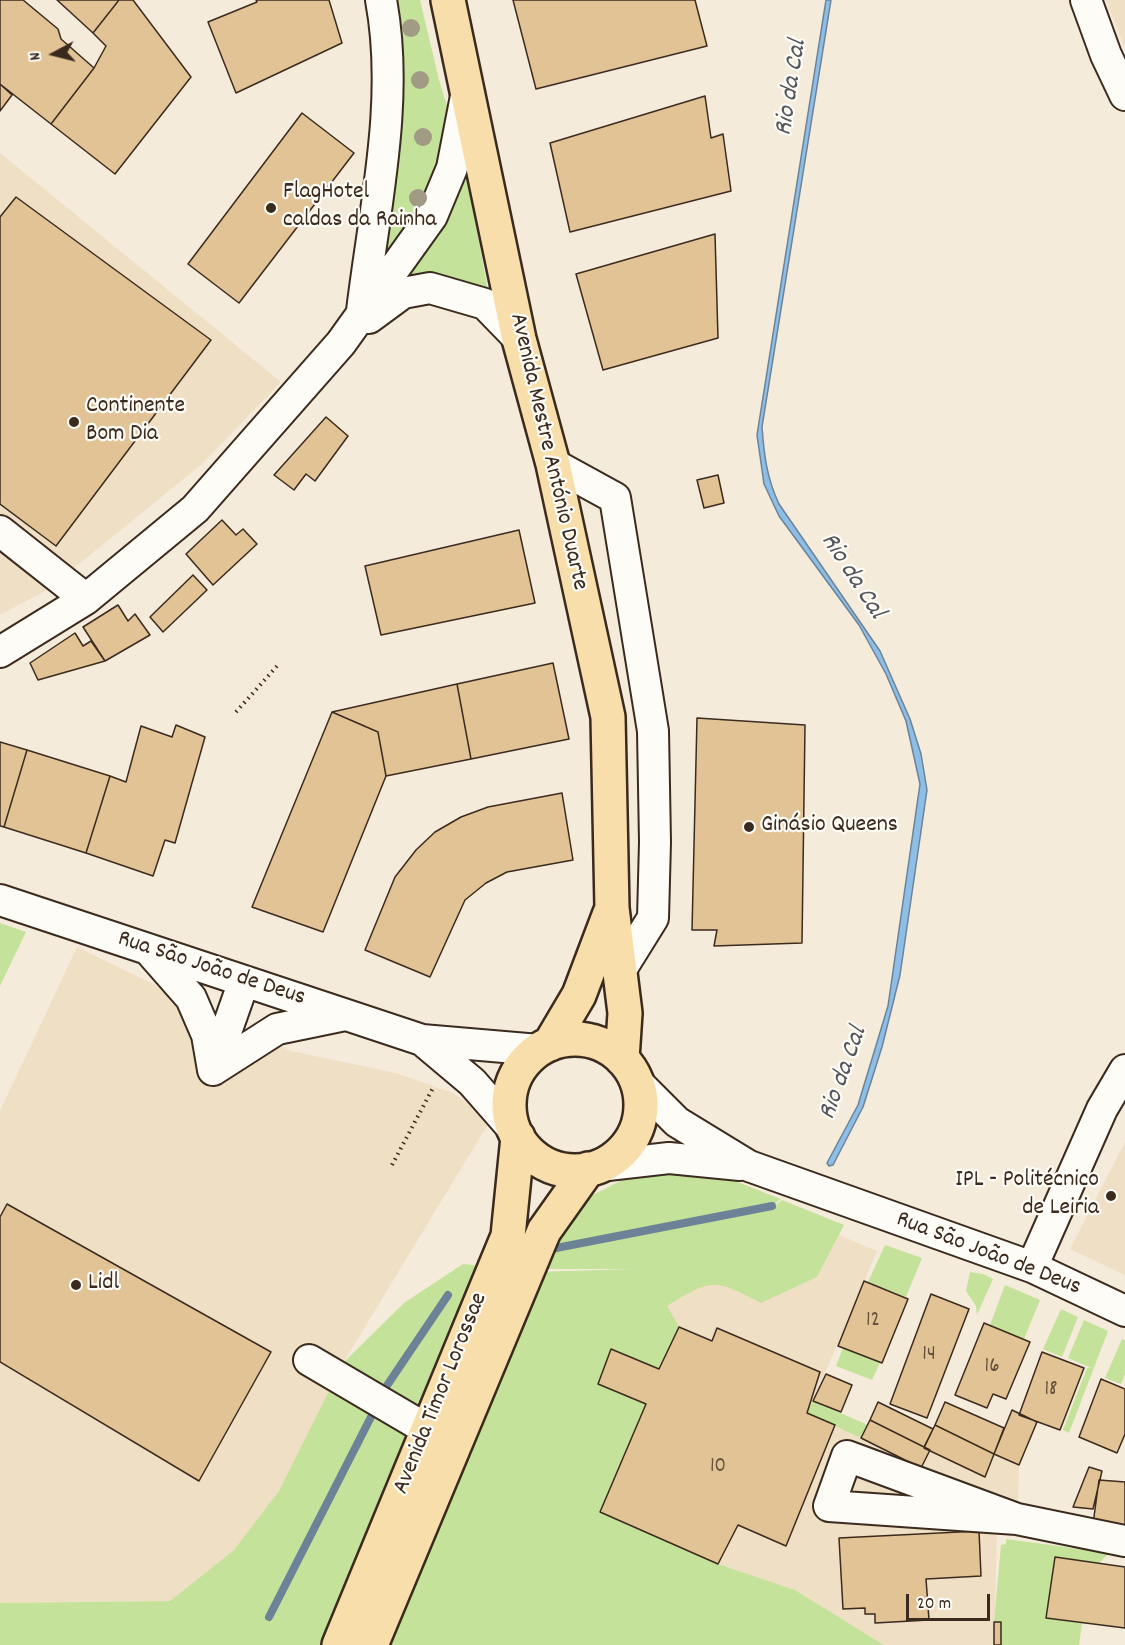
<!DOCTYPE html>
<html>
<head>
<meta charset="utf-8">
<style>
	body { margin:0 }
	#map { position:relative; width:1125px; height:1645px; overflow:hidden; background:#f5ebda; font-family:Dekko,sans-serif }
	canvas { display:block }
	.north { position:absolute; left:24px; top:24px; width:60px; height:60px; -webkit-text-stroke:4px #fdfcf7; paint-order:stroke; rotate:263deg; font-size:16px; font-weight:700; line-height:24px; text-align:center; color:#3b2a1e }
	.north::after { content:''; display:block; margin:auto; width:21px; height:27px; background:#3b2a1e; clip-path:polygon(50% 0,100% 100%,50% 72%,0 100%) }
	.scale { position:absolute; left:906px; top:1594px; width:84px; height:27px; box-sizing:border-box; border:3px solid #3b2a1e; border-top:0; padding-left:8px; font-size:18px; line-height:21px; white-space:nowrap; color:#3b2a1e; -webkit-text-stroke:4px #fdfcf7; paint-order:stroke }
</style>
</head>
<body>
<div id="map">
<canvas width="1125" height="1645"></canvas>
<div class="north">N</div>
<div class="scale">20 m</div>
</div>
<script>
const ctx = document.querySelector('canvas').getContext('2d');
ctx.lineJoin = 'round';
function fillPath(path, color) {
  ctx.fillStyle = color;
  ctx.fill(path, 'evenodd');
}
function stroke(path, color, width, dash) {
  ctx.strokeStyle = color;
  ctx.lineWidth = width;
  ctx.lineCap = dash ? 'butt' : 'round';
  ctx.setLineDash(dash || []);
  ctx.stroke(path);
}
function write(font, color, halo, rows, align = 'center') {
  ctx.font = font + ' Dekko,sans-serif';
  ctx.lineWidth = 4.5;
  ctx.setLineDash([]);
  ctx.textBaseline = 'middle';
  ctx.strokeStyle = halo;
  ctx.fillStyle = color;
  for (const [text, x, y, turn = 0] of rows) {
    ctx.save();
    ctx.translate(x, y);
    ctx.rotate((+turn || 0) * Math.PI / 180);
    ctx.textAlign = isNaN(turn) ? turn : align;
    if (halo) ctx.strokeText(text, 0, 0);
    ctx.fillText(text, 0, 0);
    ctx.restore();
  }
}
fillPath(new Path2D(`
	M1106 0H1125V48L1122 42Z
	M0 153 281 382 202 464 47 590 0 615Z
	M77 947 291 1051 396 1073 453 1093 475 1109 487 1126 343 1363 280 1491 234 1550 170 1601 0 1603V1111Z
	M1125 1142V1275L1070 1249Z
	M839 1235 877 1251 808 1413 930 1450 994 1454 1019 1465 1018 1504 997 1532 994 1645H884L795 1590 718 1564 600 1512 611 1349 677 1298 699 1286 710 1284 735 1289 761 1302 817 1277Z`), '#efdfc5');
fillPath(new Path2D(`
	M390 0H420L439 80 464 161 489 296 403 285 383 251 403 124Z
	M0 923 26 932 0 986Z
	M662 1172 727 1178 781 1199 772 1206 676 1226 773 1207 782 1200 844 1225 817 1277 761 1303C714 1278 710 1279 667 1306L679 1327 659 1369 612 1349 646 1404 601 1512 718 1564 795 1590 884 1645H387L535 1272 632 1269H539L544 1257 585 1199 626 1178Z
	M885 1245 922 1258 906 1297 868 1282Z
	M463 1264 481 1266 324 1645H0V1603L170 1601 234 1550 279 1491 343 1363 404 1303Z
	M970 1272 983 1274 993 1279 977 1315 976 1306 966 1291Z
	M1005 1285 1040 1300 1024 1339 990 1325Z
	M1061 1309 1078 1317 1062 1357 1043 1349Z
	M1084 1320 1108 1331 1069 1433 1063 1430 1087 1368H1091L1068 1358Z
	M1122 1339 1125 1340V1374L1121 1384 1105 1378Z
	M843 1348 880 1363 872 1380 836 1366Z
	M813 1401 868 1425 861 1438 807 1413Z
	M1006 1539 1109 1553 1099 1563 1055 1557 1046 1618 1082 1623 1079 1645H1001V1622H994L1001 1545 1006 1544Z`), '#c4e299');
const water = new Path2D(`
	M826 0H831L762 427C764 455 767 479 779 504L880 651 910 719 921 754 927 790 900 975 882 1047 863 1107 833 1165 829 1166 827 1163 858 1105 888 1006 920 784 906 721 886 674 859 625 779 516 764 484 757 435Z`);
fillPath(water, '#8dbee8');
stroke(water, '#6c8397', 1.5);
stroke(new Path2D(`
	M551 1249 772 1206
	M386 1387 448 1295
	M269 1617 372 1415`), '#6c8397', 8);
const building = new Path2D(`
	M0 0H23L58 29 61 39 94 68 51 124 0 84Z
	M57 0H119L93 33Z
	M119 0H133L191 77 115 174 51 124 94 68 106 46 93 33Z
	M256 0H329L342 43 236 93 208 22 257 2Z
	M513 0H695L707 46 536 89Z
	M0 84 12 95 0 111Z
	M705 96 711 138 723 134 731 191 570 232 550 143Z
	M302 113 354 153 239 303 188 264Z
	M16 197 211 340 56 546 0 504V217Z
	M715 234 718 338 603 370 576 274Z
	M326 417 348 436 315 481 306 474 294 490 274 475Z
	M718 475 724 503 704 508 697 480Z
	M222 520 236 535 243 529 257 544 213 585 186 554Z
	M519 530 535 603 381 635 365 566Z
	M193 575 207 590 163 632 150 617Z
	M118 605 128 621 135 614 150 635 105 661 83 627Z
	M75 633 83 646 91 641 105 661 38 680 30 663Z
	M553 663 569 739 471 759 457 684Z
	M457 684 471 759 386 776 378 732 332 712Z
	M332 712 378 732 386 776 323 932 252 907Z
	M697 718 805 725 802 943 714 946 717 930H692Z
	M176 725 205 737 175 843 165 840 153 876 86 853 110 776 126 782 141 726 172 737Z
	M0 742 27 750 4 827 0 826Z
	M27 750 110 776 86 853 4 827Z
	M562 793 573 860 507 872 486 883 465 900 430 977 365 950 395 877 416 850 435 832 461 817 488 807Z
	M7 1204 271 1352 199 1481 0 1362V1217Z
	M864 1281 908 1299 882 1363 838 1346Z
	M931 1294 969 1309 927 1418 890 1404Z
	M984 1323 1030 1342 1006 1399 993 1394 987 1408 955 1395Z
	M679 1327 712 1341 717 1328 820 1372 807 1413 835 1425 786 1546 738 1525 718 1564 600 1512 646 1404 598 1384 611 1349 659 1369Z
	M1042 1352 1084 1368 1060 1430 1019 1415Z
	M826 1374 852 1385 841 1412 813 1401Z
	M1101 1379 1125 1389V1434L1117 1453 1079 1437Z
	M878 1402 933 1429 924 1447 870 1420Z
	M945 1402 1004 1428 994 1454 935 1425Z
	M1012 1410 1037 1422 1019 1465 994 1454Z
	M870 1420 930 1450 921 1468 861 1438Z
	M935 1425 994 1454 985 1477 924 1448Z
	M1089 1467 1102 1471 1093 1509 1073 1507Z
	M1099 1480 1125 1482V1528L1093 1524Z
	M979 1531 981 1576 926 1579 929 1620 875 1623V1614H865V1608L843 1609 839 1538Z
	M1055 1557 1125 1567V1628L1046 1618Z
	M994 1622H1001V1645H994Z`);
fillPath(building, '#e2c395');
stroke(building, '#3b2a1e', 1.5);
const minor = new Path2D(`
	M1086 0 1106 55 1125 95
	M362 311C374 210 400 101 381 0
	M369 318 403 293 430 288 485 304 519 339
	M553 464 615 498 653 731 655 842 653 918 620 971
	M0 531 86 599
	M0 652 86 599 195 509 341 343 432 216 452 168 466 96
	M0 900 422 1040 539 1050
	M148 949 191 998 207 1035 213 1070
	M422 1040 472 1082 514 1130
	M213 1069 244 981
	M213 1070 277 1029 345 1015
	M635 1080 677 1122 749 1166 1032 1267 1125 1311
	M599 1166 669 1158 740 1165
	M1032 1267 1102 1109 1125 1070
	M309 1360 428 1430
	M1017 1519 847 1456 829 1506 1017 1519 1125 1541`);
const major = new Path2D(`
	M448 0 519 339 553 464 608 717 612 908 625 1013 622 1059
	M509 1105a66 66 0 1 1 132 0a66 66 0 1 1-132 0Z
	M550 1044 579 995 610 913
	M339 1645 508 1236 518 1137
	M371 1645 544 1231 588 1169`);
stroke(minor, '#3b2a1e', 34);
stroke(major, '#3b2a1e', 38);
stroke(new Path2D(`
	M236 712 278 665
	M392 1165 434 1086`), '#3b2a1e', 4, [1.5, 4.5]);
stroke(minor, '#fdfcf7', 30);
stroke(major, '#f8deab', 33);
ctx.fillStyle = '#a19a84';
for (const [x, y] of [
	[411,28],
	[420,80],
	[423,137],
	[418,198]
]) {
  ctx.beginPath();
  ctx.arc(x, y, 9, 0, 2 * Math.PI);
  ctx.fill();
}
for (const [x, y, r, color] of [
	[271,208,6,"#3b2a1e"],
	[74,422,6,"#3b2a1e"],
	[749,827,6,"#3b2a1e"],
	[1111,1196,6,"#3b2a1e"],
	[76,1285,6,"#3b2a1e"]
]) {
  const dot = new Path2D();
  dot.arc(x, y, r, 0, 2 * Math.PI);
  ctx.fillStyle = color;
  ctx.fill(dot);
  stroke(dot, '#fdfcf7', 2);
}
write('21px', '#65503c', null, [
	["12",873,1322],
	["14",929,1356],
	["16",992,1368],
	["18",1051,1391],
	["10",718,1468]
]);
write('24px', '#3b2a1e', '#fdfcf7', [
	["FlagHotel",283,194],
	["caldas da Rainha",283,222],
	["Continente",86,408],
	["Bom Dia",86,436],
	["Ginásio Queens",761,827],
	["IPL - Politécnico",1099,1182,"right"],
	["de Leiria",1099,1210,"right"],
	["Lidl",88,1285]
], 'left');
write('24px', '#3b2a1e', '#fdfcf7', [
	["Avenida Mestre António Duarte",547,452,77],
	["Rua São João de Deus",211,970,18],
	["Rua São João de Deus",988,1255,21],
	["Avenida Timor Lorossae",442,1394,-68]
]);
write('italic 26px', '#54565b', '#fdfcf7', [
	["Rio da Cal",793,88,-81],
	["Rio da Cal",851,577,57],
	["Rio da Cal",845,1074,-70]
]);
</script>
</body>
</html>
